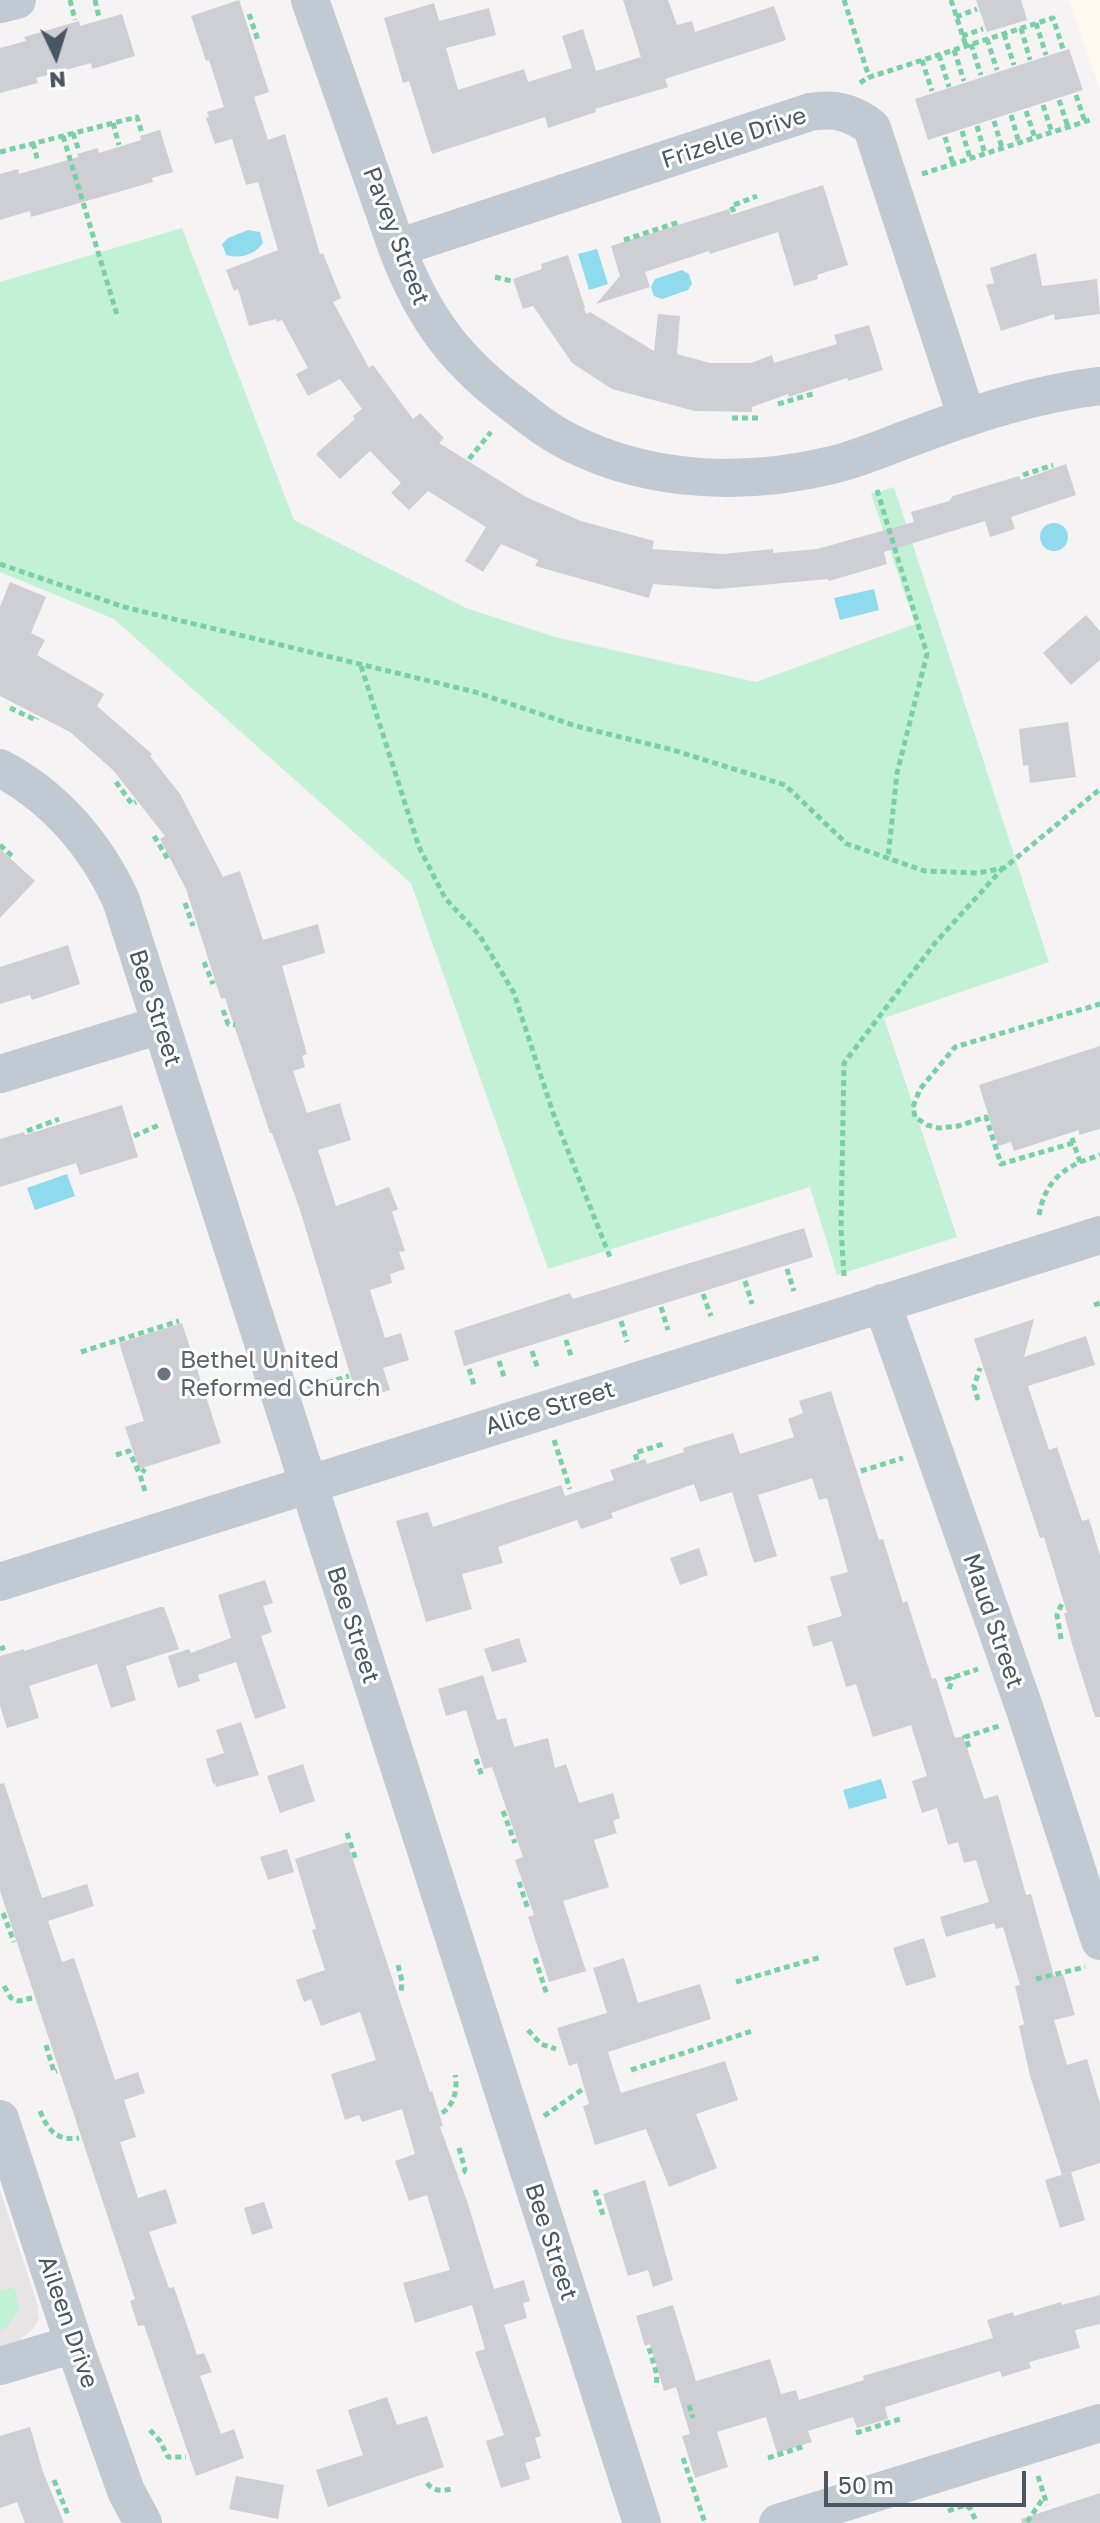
<!DOCTYPE html>
<html>
<head>
<meta charset="utf-8">
<style>
	body { margin:0 }
	#map { position:relative; width:1100px; height:2523px; overflow:hidden; background:#f5f3f3; font-family:"Golos Text",sans-serif }
	canvas { display:block }
	.north { position:absolute; left:16px; top:16px; width:80px; height:80px; -webkit-text-stroke:6px #fff; paint-order:stroke; rotate:176deg; font-size:22px; font-weight:700; line-height:32px; text-align:center; color:#4a5661 }
	.north::after { content:''; display:block; margin:auto; width:28px; height:36px; background:#4a5661; clip-path:polygon(50% 0,100% 100%,50% 72%,0 100%) }
	.scale { position:absolute; left:824px; top:2471px; width:202px; height:36px; box-sizing:border-box; border:4px solid #4a5661; border-top:0; padding-left:10px; font-size:24px; line-height:28px; white-space:nowrap; color:#4a5661; -webkit-text-stroke:6px #fff; paint-order:stroke }
</style>
</head>
<body>
<div id="map">
<canvas width="1100" height="2523"></canvas>
<div class="north">N</div>
<div class="scale">50 m</div>
</div>
<script>
const ctx = document.querySelector('canvas').getContext('2d');
ctx.lineJoin = 'round';
function fillPath(path, color) {
  ctx.fillStyle = color;
  ctx.fill(path, 'evenodd');
}
function stroke(path, color, width, dash) {
  ctx.strokeStyle = color;
  ctx.lineWidth = width;
  ctx.lineCap = dash ? 'butt' : 'round';
  ctx.setLineDash(dash || []);
  ctx.stroke(path);
}
function write(font, color, halo, rows, align = 'center') {
  ctx.font = font + ' "Golos Text",sans-serif';
  ctx.lineWidth = 6;
  ctx.setLineDash([]);
  ctx.textBaseline = 'middle';
  ctx.strokeStyle = halo;
  ctx.fillStyle = color;
  for (const [text, x, y, turn = 0] of rows) {
    ctx.save();
    ctx.translate(x, y);
    ctx.rotate((+turn || 0) * Math.PI / 180);
    ctx.textAlign = isNaN(turn) ? turn : align;
    if (halo) ctx.strokeText(text, 0, 0);
    ctx.fillText(text, 0, 0);
    ctx.restore();
  }
}
fillPath(new Path2D(`
	M1069 0H1100V90Z`), '#fdf9ef');
fillPath(new Path2D(`
	M0 2190 38 2306 39 2319 32 2330 20 2339 21 2343 0 2349Z`), '#e6e4e5');
fillPath(new Path2D(`
	M182 228 294 520 466 608 555 637 756 682 915 624 871 494 894 487 1049 962 884 1018 957 1237 837 1275 810 1187 548 1269 411 883 114 619 0 572V282Z
	M14 2287 20 2307 7 2328 0 2330V2291Z`), '#c3f1d5');
fillPath(new Path2D(`
	M248 230 260 232 263 243C254 255 240 259 226 255L222 244 228 238Z
	M597 249 608 284 589 290 578 254Z
	M682 270 689 274 692 284 688 290 662 299 654 296 651 287 655 279Z
	M1040 537a14 14 0 1 1 28 0a14 14 0 1 1-28 0Z
	M874 589 879 610 840 620 834 598Z
	M67 1174 75 1196 35 1210 27 1188Z
	M881 1779 887 1798 849 1809 843 1790Z`), '#90daee');
fillPath(new Path2D(`
	M239 0 269 92 254 97 268 140 285 134 320 254 323 253 341 298 333 302 369 368 373 365 413 419 420 413 444 438 439 443 526 497 581 521 654 541 652 549 723 554 773 549V553L817 549 914 522 911 512 949 501 953 496 1019 476 1021 480 1066 464 1076 495 1011 517 1015 529 990 537 985 521 884 552 887 564 829 581 828 579 718 589 653 584 649 598 535 566 538 560 501 544 483 572 465 561 486 527 428 491 409 510 391 493 401 483 370 451 340 479 316 454 355 419 353 416 362 409 340 379 308 396 296 374 308 368 282 320 277 322 276 319 249 326 238 289 234 291 226 270 278 250 258 182 246 185 232 139 215 144 206 118 209 117 207 112 224 107 209 60 206 61 191 16Z
	M623 0H668L677 25 692 21 695 32 774 6 786 40 665 79 668 87 595 109 596 112 548 128 545 117 432 154 409 81 403 83 384 18 434 3 439 21 489 8 496 35 446 48 458 90 524 69 528 82 572 68 562 36 583 29 596 71 641 57Z
	M976 0H1021L1027 20 987 32Z
	M122 14 135 56 92 69 91 63 36 78 38 83 0 93V48L26 41 24 37 79 21 80 26Z
	M1069 49 1083 90 928 140 915 99Z
	M160 130 173 172 152 178 153 182 111 194 31 217 30 211 0 220V174L18 169 19 174 78 157 77 154 98 148 99 153 141 140 140 136Z
	M823 185 848 265 817 275 818 279 794 286 778 232 710 254 709 251 645 272 650 287 596 304 620 276 611 246 729 209 731 215Z
	M1036 253 1042 286 1097 279 1100 314 1055 320 1054 314 1001 331 986 285 994 283 990 268Z
	M568 255 585 308H583L587 314 590 312 654 351 658 314 680 316 677 354 710 363H751L772 355 774 363 837 344 834 335 869 325 883 370 848 381 847 378 789 397 788 394 752 407V412L695 411 612 389 572 363 533 306 523 309 513 279 542 269 541 264Z
	M10 582 46 597 31 633 45 640 37 655 104 694 97 706 152 754 150 756 180 794 223 877 240 871 263 940 318 924 325 953 282 966 307 1054 302 1056 305 1067 293 1071 307 1113 340 1103 342 1111 351 1140 318 1150 336 1206 389 1187 398 1209 392 1212 405 1251 399 1252 405 1269 390 1274 392 1283 370 1290 385 1338 401 1333 409 1360 383 1368 390 1390 358 1400 299 1207 272 1133H270L225 998 221 999 186 889 160 839 165 836 113 770 70 732 0 696V607Z
	M1086 615 1100 631V660L1071 685 1043 653Z
	M1068 722 1076 777 1030 783 1028 765 1023 766 1019 729Z
	M0 849 35 881 0 918Z
	M68 945 80 984 32 1000 30 995 0 1004V967Z
	M1100 1046V1129L1079 1135V1130L1014 1151 1011 1142 998 1146 979 1085Z
	M122 1105 138 1157 80 1175 76 1163 0 1187V1139L24 1132 25 1135Z
	M804 1228 813 1257 464 1366 454 1331 570 1293 573 1299Z
	M1034 1319 1024 1357 1086 1336 1095 1365 1028 1386 1049 1450 1057 1447 1082 1521 1089 1519 1100 1555V1717H1095L1072 1644 1064 1613H1067L1044 1537 1040 1538 974 1339Z
	M182 1323 221 1443 139 1469 125 1427 144 1421 119 1343Z
	M831 1391 879 1540 883 1539 903 1603 907 1601 932 1679 936 1678 955 1738 963 1736 984 1799 998 1795 1026 1895 1031 1894 1054 1976 1063 1974 1075 2015 1054 2020 1067 2065 1087 2059 1100 2104V2163L1062 2175 1030 2076 1019 2026 1024 2024 1015 1986 1020 1985 1003 1927 996 1929 994 1923 946 1937 940 1917 989 1902 976 1860 964 1863 958 1842 948 1845 937 1808 922 1813 912 1781 927 1776 911 1725 873 1737 856 1684 846 1687 832 1641 813 1647 807 1626 842 1616 830 1577 848 1572 827 1498 819 1500 812 1478 758 1495 777 1556 754 1563 732 1492 700 1502 694 1484 611 1513 613 1518 581 1529 577 1520 498 1547 503 1563 462 1574 472 1609 426 1622 396 1521 428 1512 433 1527 561 1485 565 1496 614 1480 610 1470 645 1459 647 1464 684 1452 683 1448 733 1433 740 1454 794 1437 788 1419 803 1413 799 1401Z
	M699 1548 708 1575 680 1585 670 1558Z
	M265 1580 273 1603 263 1606 272 1632 261 1636 286 1708 255 1719 236 1662 198 1675 200 1681 178 1688 168 1656 189 1649 191 1653 231 1638 218 1595Z
	M160 1607H164L179 1649 126 1666 136 1700 111 1708 97 1664 29 1686 39 1718 7 1728 0 1706V1656L24 1649V1651Z
	M519 1638 527 1662 492 1672 484 1649Z
	M483 1675 497 1720 506 1718 514 1747 548 1738 555 1768 566 1764 579 1803 613 1793 620 1818 613 1821 617 1833 594 1840 609 1887 563 1901 586 1971 549 1982 528 1917 534 1915 515 1860 523 1857 492 1767 484 1769 466 1710 446 1716 438 1689Z
	M241 1722 259 1775 216 1787 215 1783 213 1784 206 1759 224 1753 216 1730Z
	M303 1764 315 1801 280 1813 267 1776Z
	M4 1783 42 1898 87 1884 94 1906 48 1921 62 1962 74 1958 115 2080 138 2072 145 2093 124 2100 136 2137 120 2142 138 2198 166 2189 177 2223 149 2232 169 2288 174 2287 197 2355 204 2353 212 2372 200 2376 221 2434 234 2429 244 2458 196 2476 144 2325 138 2326 130 2301 135 2299 0 1891V1784Z
	M347 1842 430 2092 432 2091 443 2126 440 2127 467 2201 494 2289 524 2280 530 2301 523 2303 527 2318 504 2325 541 2436 535 2438 541 2458 525 2463 530 2479 501 2488 486 2441 504 2435 475 2352 485 2349 472 2305 415 2323 403 2283 450 2270 427 2195 409 2201 395 2161 415 2154 402 2109 362 2122 359 2115 345 2120 331 2074 376 2060 360 2012 321 2026 311 1999 304 2002 296 1980 325 1970 312 1930 316 1929 295 1859Z
	M287 1849 294 1872 268 1880 260 1857Z
	M924 1938 936 1977 906 1986 893 1948Z
	M624 1958 638 2003 700 1984 711 2019 608 2052 621 2093 725 2061 738 2100 696 2114 717 2168 669 2187 646 2129 595 2145 583 2106 589 2104 577 2063 569 2066 557 2028 607 2013 593 1968Z
	M1071 2172 1085 2220 1060 2228 1045 2180Z
	M645 2180 673 2280 653 2287 648 2270 628 2276 603 2194Z
	M264 2202 273 2228 252 2235 244 2208Z
	M1100 2295V2324L1075 2330 1080 2348 1029 2362 1031 2368 1002 2377 1000 2371 885 2407 888 2419 857 2428 853 2417 808 2431 812 2442 777 2453 766 2417 717 2432 728 2467 695 2478 682 2436 690 2434 676 2387 664 2391 650 2344 645 2346 636 2316 673 2305 696 2381 770 2359 781 2394 796 2390 799 2400 864 2380 863 2376 993 2338 987 2320 1013 2312 1014 2316 1061 2302 1062 2305Z
	M387 2397 397 2425 427 2416 444 2467 328 2507 316 2470 363 2455 348 2410Z
	M30 2427 43 2472 64 2523H25L17 2502 0 2508V2436Z
	M236 2476 284 2485 278 2519 229 2509Z
	M1100 2493V2523H1022L1021 2519Z`), '#cdcfd5');
stroke(new Path2D(`
	M70 0 75 20
	M95 0 99 17
	M844 0 869 77
	M951 0 966 46
	M249 14 258 40
	M956 17 977 9
	M1036 23 1046 55
	M1021 28 1030 60
	M1004 34 1014 65
	M962 36 983 29
	M987 39 997 70
	M971 44 981 75
	M954 50 964 81
	M939 55 949 87
	M922 60 932 91
	M860 83 867 78 1053 18 1063 49
	M1076 95 1085 122
	M1059 100 1068 127
	M1043 105 1052 133
	M1026 111 1035 138
	M1011 115 1019 143
	M994 121 1002 148
	M113 123 119 145
	M977 126 985 154
	M962 131 970 158
	M73 133 79 151
	M63 136 117 315
	M945 137 953 164
	M33 143 38 162
	M0 152 137 117 142 133
	M922 174 1090 120
	M734 212 731 206 757 196
	M624 240 679 222
	M495 277 511 281
	M778 404 816 393
	M732 418H759
	M469 459 491 432
	M1023 475 1053 465
	M877 490 927 654 897 773 888 858
	M0 564 124 607 475 692 576 726 673 750 785 785 847 844 925 871 978 873 1004 868 1100 789
	M361 666 419 847 445 898 480 936 514 993 553 1113 610 1257
	M10 708 36 720 37 718
	M116 782 132 804 136 802
	M154 836 169 861
	M0 845 13 857
	M185 903 193 926
	M204 962 213 984
	M223 1010 228 1024 235 1025
	M27 1131 59 1119
	M134 1136 159 1125
	M1073 1143 1001 1164 986 1117 958 1126 939 1128 927 1125 915 1117 913 1107 920 1089 955 1047 1100 1004
	M1080 1162 1100 1155
	M1039 1215C1044 1188 1056 1173 1080 1162L1072 1138
	M787 1269 794 1291
	M844 1276 841 1228 844 1063 935 943 1003 868
	M745 1281 752 1304
	M703 1294 711 1316
	M1094 1305 1100 1303
	M661 1307 668 1330
	M621 1321 627 1342
	M566 1340 572 1359
	M532 1351 538 1369
	M81 1352 179 1321
	M499 1361 505 1380
	M469 1369 475 1388
	M308 1389 349 1376
	M978 1400 974 1386 980 1368
	M554 1440 570 1489
	M116 1455 129 1451 140 1475
	M637 1460 635 1453 663 1444
	M861 1471 903 1458
	M145 1491 140 1475 145 1469
	M1061 1639 1057 1615 1062 1603
	M0 1649 5 1647
	M945 1680 978 1669
	M949 1689 953 1677
	M969 1747 965 1737 999 1726
	M476 1759 482 1776
	M503 1811 515 1843
	M347 1833 356 1860
	M519 1882 528 1909
	M3 1913 14 1942
	M535 1958 547 1995
	M398 1965 402 1981 401 1993
	M1036 1979 1085 1967
	M736 1982 821 1957
	M4 1986 11 1998 19 2001 32 1998
	M528 2030 541 2044 556 2049
	M46 2045 54 2072 57 2071
	M631 2070 752 2031
	M40 2111C48 2131 57 2141 79 2138
	M442 2113C454 2105 458 2089 455 2075
	M544 2116 583 2089
	M459 2148 465 2169 464 2172 460 2174
	M595 2190 603 2215
	M649 2348 657 2375 656 2387
	M689 2405 693 2418
	M150 2430 160 2441 168 2457H186
	M856 2433 900 2419
	M683 2458 705 2523
	M768 2458 805 2446
	M1038 2476 1047 2505
	M54 2480 68 2515
	M427 2483C434 2492 442 2491 452 2489
	M948 2511 965 2505 970 2508 975 2519
	M1027 2522 1044 2497`), '#7ad0a6', 5, [6, 4]);
stroke(new Path2D(`
	M310 0 397 248C424 320 458 364 520 409 536 422 552 434 571 443 651 483 746 486 832 465 861 458 890 445 918 435 977 413 1038 393 1100 386
	M0 4 17 0
	M397 248 810 112C834 108 853 112 872 128L967 418
	M0 768C54 796 96 845 121 900L642 2523
	M0 1074 160 1025
	M882 1303 1024 1707 1100 1941
	M0 1582 1100 1235
	M0 2119 74 2344 126 2491 143 2523
	M0 2366 74 2344
	M778 2523 1100 2423`), '#c1cad2', 38);
for (const [x, y, r, color] of [
	[164,1374,8,"#6b7280"]
]) {
  const dot = new Path2D();
  dot.arc(x, y, r, 0, 2 * Math.PI);
  ctx.fillStyle = color;
  ctx.fill(dot);
  stroke(dot, '#fff', 3);
}
write('24px', '#4a5661', '#fff', [
	["Frizelle Drive",734,138,-18],
	["Pavey Street",396,236,69],
	["Bee Street",155,1008,72],
	["Alice Street",550,1408,-17],
	["Maud Street",993,1621,71],
	["Bee Street",353,1625,72],
	["Bee Street",551,2242,72],
	["Aileen Drive",68,2322,71]
]);
write('24px', '#5b616d', '#fff', [
	["Bethel United",180,1360],
	["Reformed Church",180,1388]
], 'left');
</script>
</body>
</html>
